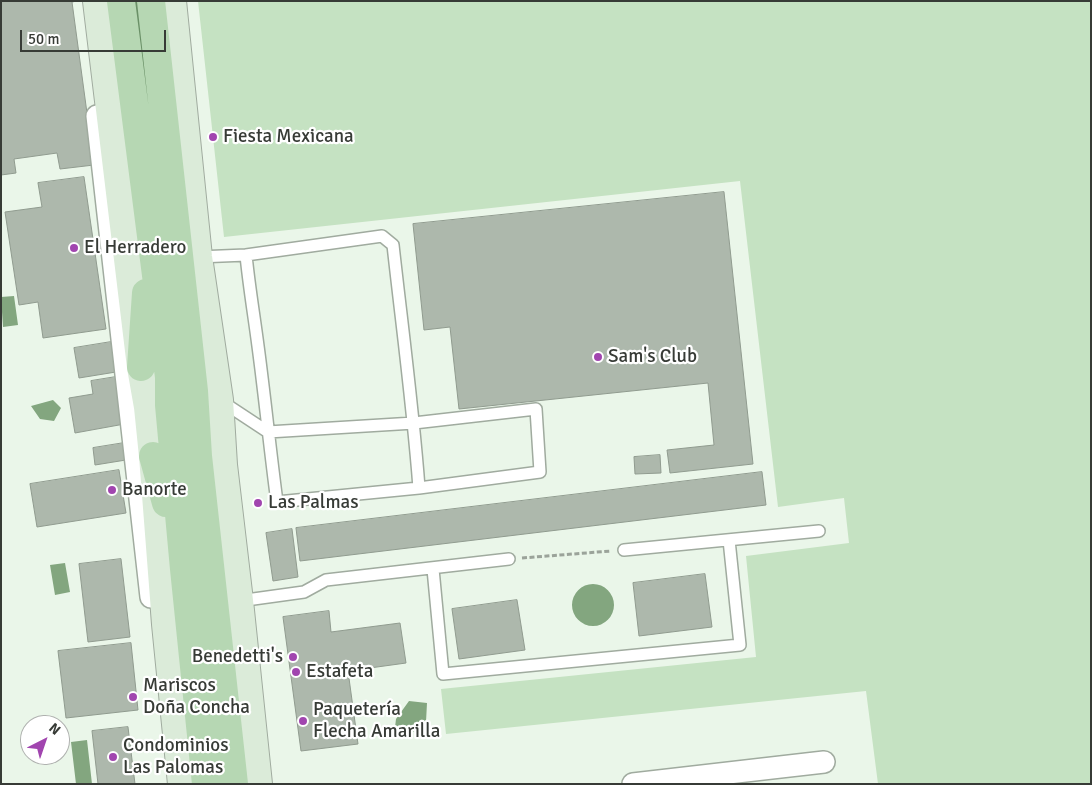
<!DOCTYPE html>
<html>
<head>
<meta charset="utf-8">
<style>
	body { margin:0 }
	#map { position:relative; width:1092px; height:785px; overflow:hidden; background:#eaf6e9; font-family:Signika,sans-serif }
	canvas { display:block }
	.frame { position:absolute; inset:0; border:2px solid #373b36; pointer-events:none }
	.north { position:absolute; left:20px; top:715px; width:50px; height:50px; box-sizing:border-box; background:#fff; border:1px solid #afb1af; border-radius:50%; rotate:41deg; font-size:14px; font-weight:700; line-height:20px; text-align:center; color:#373b36 }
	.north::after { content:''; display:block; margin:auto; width:18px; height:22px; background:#a145af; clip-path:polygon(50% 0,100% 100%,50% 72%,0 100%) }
	.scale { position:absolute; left:20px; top:30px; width:146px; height:22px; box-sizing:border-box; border:2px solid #373b36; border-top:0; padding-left:6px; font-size:15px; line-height:18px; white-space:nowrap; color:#373b36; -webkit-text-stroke:4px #fff; paint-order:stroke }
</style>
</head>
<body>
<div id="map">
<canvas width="1092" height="785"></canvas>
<div class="frame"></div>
<div class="north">N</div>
<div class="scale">50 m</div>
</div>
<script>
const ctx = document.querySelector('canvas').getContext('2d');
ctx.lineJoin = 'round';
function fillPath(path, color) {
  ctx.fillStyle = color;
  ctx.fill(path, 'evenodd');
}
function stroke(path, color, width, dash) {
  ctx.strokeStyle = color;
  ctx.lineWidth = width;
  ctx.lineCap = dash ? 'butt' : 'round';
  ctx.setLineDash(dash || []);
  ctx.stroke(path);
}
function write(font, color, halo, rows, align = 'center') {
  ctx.font = font + ' Signika,sans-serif';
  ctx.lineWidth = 4.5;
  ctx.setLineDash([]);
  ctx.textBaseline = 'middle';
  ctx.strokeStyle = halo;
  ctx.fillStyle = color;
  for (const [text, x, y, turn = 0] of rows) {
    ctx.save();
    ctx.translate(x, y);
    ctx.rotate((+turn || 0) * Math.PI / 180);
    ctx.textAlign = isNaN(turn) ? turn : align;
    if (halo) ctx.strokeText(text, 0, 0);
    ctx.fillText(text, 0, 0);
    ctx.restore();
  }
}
fillPath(new Path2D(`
	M198 1H1091V784H878L866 691 446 734 441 689 756 657 746 556 849 543 844 498 778 507 740 181 224 237Z`), '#c5e2c2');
fillPath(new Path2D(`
	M14 296 18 325 3 327 1 297Z
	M53 400 61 408 54 421 40 419 31 406Z
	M65 563 70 592 55 595 50 565Z
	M572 605a21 21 0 1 1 42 0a21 21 0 1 1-42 0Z
	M409 701 427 703 426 722 408 736H394L396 719Z
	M87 740 92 784H76L71 742Z`), '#83a67f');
const building = new Path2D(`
	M1 1H77L72 2 94 165 60 169 57 153 14 159 16 173 1 175Z
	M84 177 106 329 43 338 38 302 19 305 5 212 42 207 38 183Z
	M724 192 753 464 670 473 667 450 714 445 708 383 459 409 450 327 424 330 413 224Z
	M111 342 116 372 79 378 74 348Z
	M122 376 130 423 75 433 69 398 93 394 91 381Z
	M124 443 126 460 95 465 93 448Z
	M660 455 661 473 635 474 634 457Z
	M119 470 126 513 37 527 30 484Z
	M762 472 766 505 300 561 296 528Z
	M292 529 298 577 273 581 266 533Z
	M121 559 130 637 88 642 79 564Z
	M705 574 712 627 639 636 633 583Z
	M517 600 525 650 459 659 452 609Z
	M329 611 331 632 400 623 406 663 348 671 358 744 301 751 283 617Z
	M131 643 138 710 66 718 58 651Z
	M128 727 135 784H98L92 731Z`);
fillPath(building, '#adb8ac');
stroke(building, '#909b8f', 1);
const lane = new Path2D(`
	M198 257 246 255
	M221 401 268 432 414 423 536 409 540 472 419 488C413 407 402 326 393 245L382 236 246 255C249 286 254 315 258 346 265 398 270 450 277 502L419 488
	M624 550 819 531
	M433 569 443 674 740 645 729 540
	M239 601 304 592 326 580 509 559`);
const street = new Path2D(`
	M97 116 151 597
	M633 784 824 762`);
const secondary = new Path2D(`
	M97 1 141 367 148 407 153 456 166 624 182 784
	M172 1 198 257 219 400 223 465 239 601 258 784`);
const primary = new Path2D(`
	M121 1 169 377V405L184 569 206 784
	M151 1 194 391 198 456 234 784
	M141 367 146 293
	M153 456 166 503`);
stroke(lane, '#a0ab9f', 14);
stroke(street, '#a0ab9f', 24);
stroke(secondary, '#a0ab9f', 30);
stroke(primary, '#6a9067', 30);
stroke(new Path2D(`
	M522 558 611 551`), '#9ba39a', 3, [5, 2.5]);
stroke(lane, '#fff', 11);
stroke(street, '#fff', 21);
stroke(secondary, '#dbebd9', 28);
stroke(primary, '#b6d7b3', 28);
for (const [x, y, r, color] of [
	[213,137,5,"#a145af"],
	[74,248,5,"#a145af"],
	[598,357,5,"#a145af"],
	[112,490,5,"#a145af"],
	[258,503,5,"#a145af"],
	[293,657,5,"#a145af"],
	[296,672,5,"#a145af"],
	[133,697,5,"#a145af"],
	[303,721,5,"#a145af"],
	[113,757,5,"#a145af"]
]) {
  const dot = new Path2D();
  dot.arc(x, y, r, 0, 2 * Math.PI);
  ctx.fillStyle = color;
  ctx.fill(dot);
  stroke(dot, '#fff', 2);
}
write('19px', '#373b36', '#fff', [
	["Fiesta Mexicana",223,137],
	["El Herradero",84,248],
	["Sam's Club",608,357],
	["Banorte",122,490],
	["Las Palmas",268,503],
	["Benedetti's",283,657,"right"],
	["Estafeta",306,672],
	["Mariscos",143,686],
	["Doña Concha",143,708],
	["Paquetería",313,710],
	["Flecha Amarilla",313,732],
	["Condominios",123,746],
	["Las Palomas",123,768]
], 'left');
</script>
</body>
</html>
